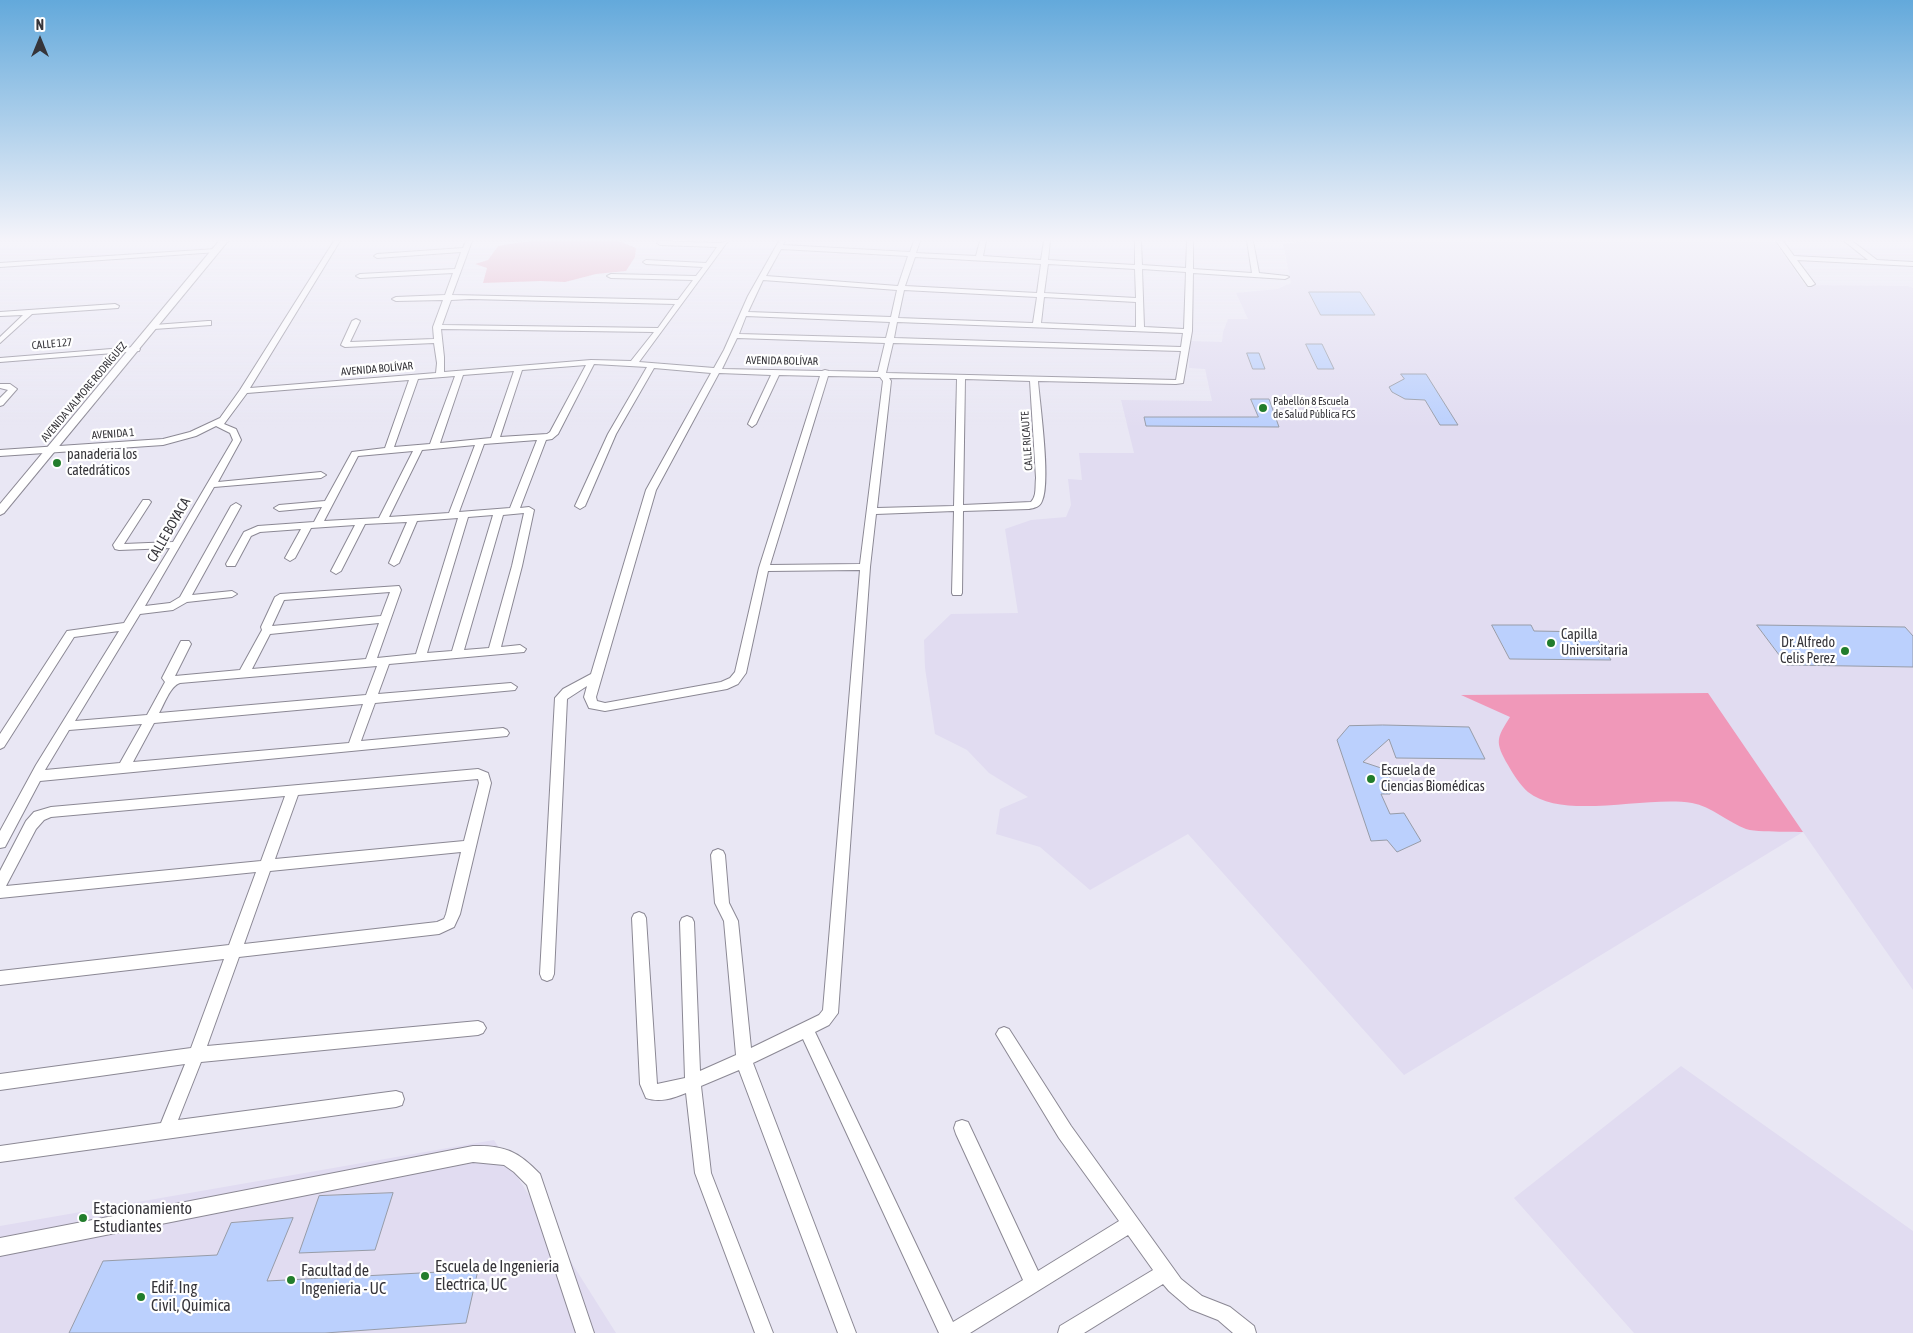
<!DOCTYPE html>
<html>
<head>
<meta charset="utf-8">
<style>
	body { margin:0 }
	#map { position:relative; width:1913px; height:1333px; overflow:hidden; background:#e9e7f4; font-family:"Asap Condensed",sans-serif }
	canvas { display:block }
	.north { position:absolute; left:15px; top:15px; width:50px; height:50px; -webkit-text-stroke:4px #fff; paint-order:stroke; rotate:0deg; font-size:14px; font-weight:700; line-height:20px; text-align:center; color:#36353a }
	.north::after { content:''; display:block; margin:auto; width:18px; height:22px; background:#36353a; clip-path:polygon(50% 0,100% 100%,50% 72%,0 100%) }
</style>
</head>
<body>
<div id="map">
<canvas width="1913" height="1333"></canvas>
<div class="north">N</div>
</div>
<script>
const ctx = document.querySelector('canvas').getContext('2d');
ctx.lineJoin = 'round';
function fillPath(path, color) {
  ctx.fillStyle = color;
  ctx.fill(path, 'evenodd');
}
function stroke(path, color, width, dash) {
  ctx.strokeStyle = color;
  ctx.lineWidth = width;
  ctx.lineCap = dash ? 'butt' : 'round';
  ctx.setLineDash(dash || []);
  ctx.stroke(path);
}
function write(font, color, halo, rows, align = 'center') {
  ctx.font = font + ' "Asap Condensed",sans-serif';
  ctx.lineWidth = 4.5;
  ctx.setLineDash([]);
  ctx.textBaseline = 'middle';
  ctx.strokeStyle = halo;
  ctx.fillStyle = color;
  for (const [text, x, y, turn = 0] of rows) {
    ctx.save();
    ctx.translate(x, y);
    ctx.rotate((+turn || 0) * Math.PI / 180);
    ctx.textAlign = isNaN(turn) ? turn : align;
    if (halo) ctx.strokeText(text, 0, 0);
    ctx.fillText(text, 0, 0);
    ctx.restore();
  }
}
fillPath(new Path2D(`
	M1307 241H1774L1805 285 1908 286 1913 288V990L1803 832 1404 1075 1188 834 1090 890 1040 847 996 834 1000 809 1028 797 989 773 967 750 935 734 925 668 924 640 951 614 1018 613 1005 529 1031 520 1066 517 1071 505 1068 479 1082 480 1079 453H1134L1121 400 1212 401 1205 369 1189 368 1190 341 1222 342 1223 332 1228 319H1248L1236 293 1277 289 1291 283 1283 244Z
	M1681 1066 1913 1231V1333H1634L1514 1198Z
	M494 1140 616 1333H0V1226Z`), '#e1dcf1');
fillPath(new Path2D(`
	M530 241H619L636 248 635 257 626 271 596 274 565 282 541 281 483 283 487 268 475 264 488 260 498 246Z`), '#e49fb8');
fillPath(new Path2D(`
	M1708 693 1803 832C1788 831 1760 833 1746 829 1729 823 1711 806 1692 803 1647 795 1564 821 1528 792 1521 786 1513 774 1508 765 1495 742 1496 739 1510 717L1461 695Z`), '#f098b9');
const building = new Path2D(`
	M1309 292H1360L1375 315H1321Z
	M1306 344H1322L1334 369H1318Z
	M1247 353H1259L1265 369H1253Z
	M1401 374H1426L1458 425H1440L1425 400 1405 399 1392 392 1389 387 1404 379Z
	M1251 399H1269L1279 427 1146 426 1144 417H1258Z
	M1492 625H1531L1534 631 1593 632 1611 660 1510 659Z
	M1757 625 1905 627 1913 636V667L1787 665Z
	M1383 725 1469 727 1485 759 1396 758 1389 739 1363 762 1387 770 1394 789 1390 791V794H1381L1390 814 1404 813 1421 841 1397 852 1387 840 1371 841 1337 740 1349 726Z
	M393 1193 375 1250 299 1253 319 1196Z
	M293 1218 267 1281 478 1270 466 1323 325 1333H69L103 1261 217 1255 231 1223Z`);
fillPath(building, '#bbd0fd');
stroke(building, '#979ca8', 1);
const minor = new Path2D(`
	M334 241H340L250 388 436 373 437 363 434 343 345 347 341 345 352 321 356 319 360 321 350 342 434 339 433 327 443 300 396 301 392 299 396 297 445 295 453 273 360 278 356 276 360 274 455 269 461 252 377 258 374 256 377 254 463 248 466 241H472L452 295 678 300 693 280 611 278 607 276 611 274 696 276 703 267 646 264 643 262 646 260 706 263 717 247 660 245 657 243 659 241 720 243 728 241 639 362 714 368 724 350 748 296 779 241H785L783 245 910 252 914 241H920L916 253 976 256 980 241H986L983 256 1041 260 1044 241H1050L1048 260 1135 265V241H1141L1142 265 1186 268 1187 241H1193V269L1252 273 1247 241H1253L1259 273 1287 276 1289 277 1285 279 1193 273 1192 331 1183 383 1176 384 1038 381C1040 405 1051 483 1042 501 1040 507 1034 508 1029 509L963 511 962 593 961 595H953L952 593 954 511 876 514 870 567 838 1013 829 1025 815 1032 953 1322 1023 1280 956 1134 954 1128 956 1122 962 1120 968 1122 1038 1271 1119 1221 1059 1138 999 1039 996 1034 999 1029 1004 1027 1009 1029 1071 1126 1181 1279 1202 1296 1230 1307 1254 1326 1256 1333H1233L1218 1320 1190 1309 1169 1291 1163 1284 1084 1333H1058L1060 1326 1153 1270 1128 1235 970 1333H939L803 1039 753 1063 856 1333H838L739 1070 701 1086 711 1173 773 1333H755L695 1173 686 1093C674 1098 660 1103 646 1098L640 1084 632 918 634 914 639 912 644 914 646 918 657 1084 685 1078 680 922 682 918 687 916 692 918 694 922 700 1071 736 1055 724 921 715 903 711 855 713 851 718 849 723 851 725 855 729 903 738 921 751 1048 819 1015 823 1010 860 570 768 571 746 673 738 684 727 689 605 711 589 708 584 697 587 686 567 699 554 974 552 979 547 981 542 979 540 974 555 698 563 689 591 674 646 490 711 373 654 368 616 434 585 506 580 509 575 506 608 434 647 367 594 364 558 434 552 439 546 440 520 508 529 507 534 510 522 566 501 647 520 645 526 649 524 652 389 664 378 694 511 683 517 687 515 690 375 703 361 741 503 728 507 730 509 733 507 736 40 781 5 847 0 848V831L36 765 119 631 74 637 4 747 0 749V734L67 631 124 623 170 548 119 550 115 549 113 545 143 500H149L151 502 124 544 173 542 233 440 230 433 216 426 196 436 163 445 0 456V450L163 439 190 432 220 418 240 390ZM781 249 908 256 898 286 766 276ZM915 257 1041 264 1037 293 905 286ZM1048 264 1135 269 1136 298 1044 293ZM1142 269 1186 272 1184 329 1144 327ZM763 280 897 290 891 317 748 312ZM904 290 1037 297 1033 323 898 318ZM1044 297 1136 302V327L1041 323ZM470 299 675 304 658 328 442 325 451 300ZM746 316 890 322 886 338 739 334ZM897 322 1183 333 1181 347 894 338ZM441 329 654 332 631 361 591 360 444 372V357ZM737 338 885 343 878 372 829 371 825 370 822 371 722 369ZM893 343 1181 351 1176 380 886 373ZM586 365 550 432 547 434 500 437 522 370ZM514 371 491 438 440 443 463 375ZM719 373 771 375 748 424 752 427 756 424 779 375 820 376 759 568 735 672 730 678 721 682 605 703 597 701 596 697 656 490ZM455 376 430 444 394 447 418 379ZM828 376 880 377 883 381 860 564 770 565ZM889 378 957 379 954 506 877 508 891 381ZM965 379 1030 381 1036 478C1035 486 1037 496 1031 502L963 505ZM409 380 385 448 352 452 325 501 279 505 274 508 279 511 322 507 314 522 258 526 244 532 226 564 227 566H235L251 536 260 532 301 529 285 558 290 561 295 558 311 528 355 525 331 571 336 574 341 571 365 524 407 522 389 563 394 566 399 563 417 521 458 518 416 654 377 658 401 590 399 586 280 594 275 597 261 627 262 630 240 670 175 676 191 644 189 641H181L162 678 165 682 147 715 75 721 140 614 173 610 187 602 232 597 237 594 232 591 192 595 241 506 236 503 231 506 180 597 170 603 145 606 214 487 321 478 326 475 321 472 218 482 241 440 236 429 224 424 247 393ZM537 440 510 508 459 512 484 444ZM475 445 449 513 389 517 422 450ZM413 451 379 518 324 521 358 456ZM524 513 512 566 489 648 464 650 503 515ZM493 515 452 651 427 653 468 517ZM390 592 381 616 272 626 284 600ZM379 623 366 659 252 669 270 634ZM377 666 366 695 159 713C164 705 170 686 180 683ZM363 704 349 743 133 762 154 723ZM142 724 120 763 45 770 69 730Z
	M1776 241H1783L1794 256 1868 260 1844 241H1852L1877 260 1913 262V266L1797 260 1815 284 1811 286H1808Z
	M216 249 219 251 218 252 0 267V263Z
	M115 304 119 306 118 308 32 314 0 343V337L23 315 0 316V312Z
	M208 321H211V325L154 329 150 327 154 325Z
	M136 347 140 349 139 351 0 362V358Z
	M0 384H10L17 389 3 405 0 406V398L8 390 0 388Z
	M478 769 488 773 491 783 460 914 454 927 439 934 239 957 207 1046 478 1021 483 1023 486 1028 483 1033 478 1035 201 1062 178 1120 396 1091 402 1093 404 1099 402 1105 396 1107 0 1162V1146L161 1123 185 1064 0 1090V1074L191 1048 224 959 0 985V971L229 945 256 872 0 898V871L26 821 34 812 51 807ZM478 779 479 783 464 841 275 859 298 795ZM285 796 261 861 6 886 36 829 44 820 51 817ZM461 852 446 914 444 919 437 922 244 944 270 871Z
	M473 1146C504 1145 518 1151 540 1174L594 1333H576L527 1185 514 1172 504 1165 473 1162 0 1256V1238Z`);
const tertiary = new Path2D(`
	M219 241H228L4 513 0 515V504Z`);
stroke(minor, '#8b8894', 2);
stroke(tertiary, '#8b8894', 2);
fillPath(minor, '#fff');
fillPath(tertiary, '#fff');
const sky = ctx.createLinearGradient(0, 0, 0, 428);
sky.addColorStop(0, '#63a9db');
sky.addColorStop(0.56, '#f5f4fa');
sky.addColorStop(1, '#f5f4fa00');
ctx.fillStyle = sky;
ctx.fillRect(0, 0, 1913, 428);
for (const [x, y, r, color] of [
	[1263,408,5,"#227d2c"],
	[57,463,5,"#227d2c"],
	[1551,643,5,"#227d2c"],
	[1845,651,5,"#227d2c"],
	[1371,779,5,"#227d2c"],
	[83,1218,5,"#227d2c"],
	[425,1276,5,"#227d2c"],
	[291,1280,5,"#227d2c"],
	[141,1297,5,"#227d2c"]
]) {
  const dot = new Path2D();
  dot.arc(x, y, r, 0, 2 * Math.PI);
  ctx.fillStyle = color;
  ctx.fill(dot);
  stroke(dot, '#fff', 2);
}
write('11px', '#36353a', '#fff', [
	["CALLE 127",52,344,-5],
	["AVENIDA BOLÍVAR",782,361,1],
	["AVENIDA BOLÍVAR",377,369,-5],
	["AVENIDA VALMORE RODRÍGUEZ",84,392,-50],
	["AVENIDA 1",113,434,-4],
	["CALLE RICAUTE",1027,441,-94]
]);
write('11px', '#36353a', '#fff', [
	["Pabellón 8 Escuela",1273,402],
	["de Salud Pública FCS",1273,415]
], 'left');
write('14px', '#36353a', '#fff', [
	["panaderia los",67,455],
	["catedráticos",67,471],
	["Capilla",1561,635],
	["Universitaria",1561,651],
	["Dr. Alfredo",1835,643,"right"],
	["Celis Perez",1835,659,"right"],
	["Escuela de",1381,771],
	["Ciencias Biomédicas",1381,787]
], 'left');
write('14px', '#36353a', '#fff', [
	["CALLE BOYACA",169,530,-60]
]);
write('16px', '#36353a', '#fff', [
	["Estacionamiento",93,1209],
	["Estudiantes",93,1227],
	["Escuela de Ingenieria",435,1267],
	["Electrica, UC",435,1285],
	["Facultad de",301,1271],
	["Ingenieria - UC",301,1289],
	["Edif. Ing",151,1288],
	["Civil, Quimica",151,1306]
], 'left');
</script>
</body>
</html>
